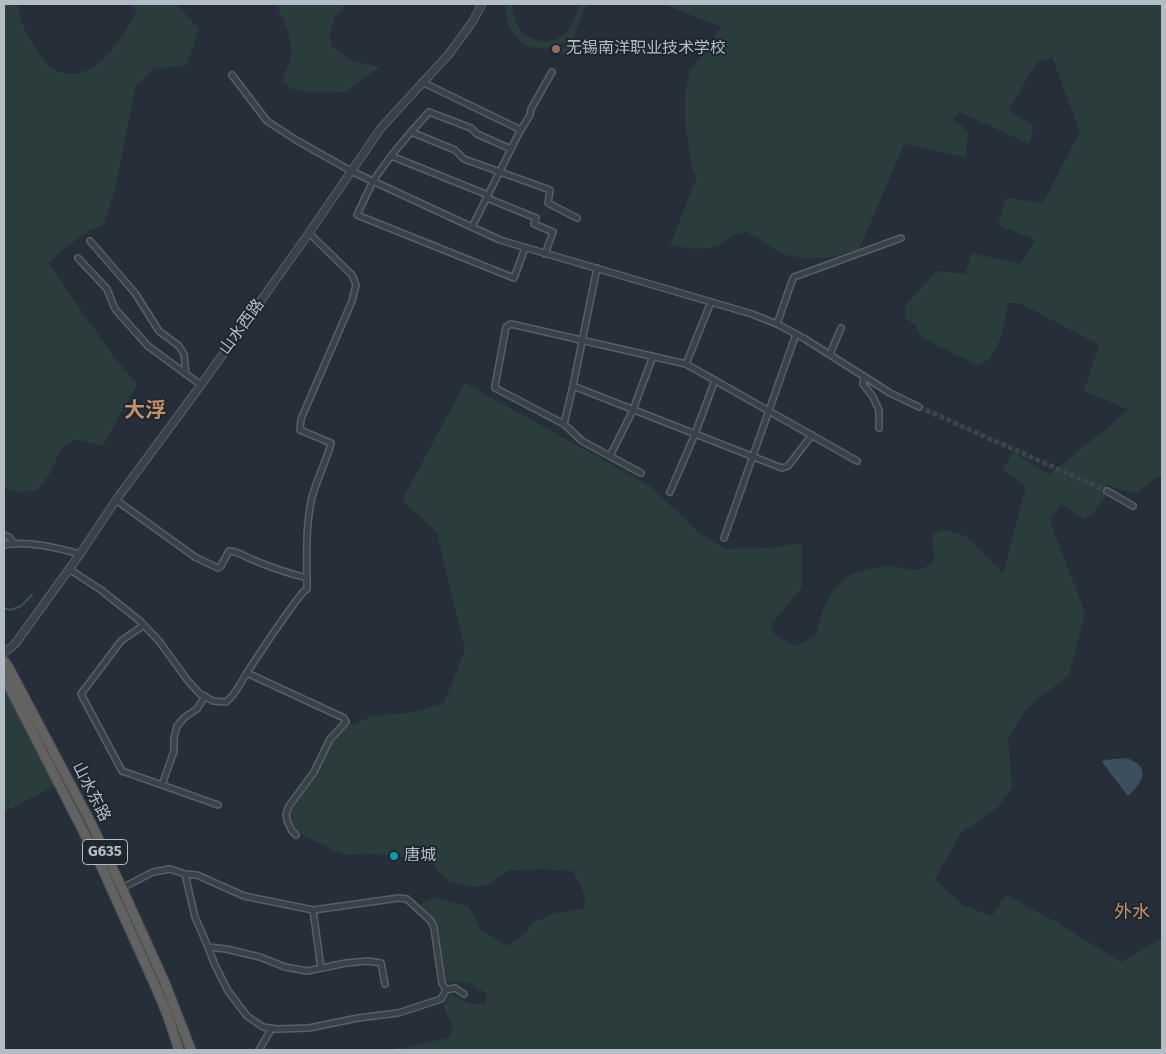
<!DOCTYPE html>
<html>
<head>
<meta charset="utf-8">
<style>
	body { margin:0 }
	#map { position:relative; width:1166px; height:1054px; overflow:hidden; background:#262f39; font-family:"Fira Sans",sans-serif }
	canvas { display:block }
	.frame { position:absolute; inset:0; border:5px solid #b4bcc5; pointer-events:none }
</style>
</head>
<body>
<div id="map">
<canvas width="1166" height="1054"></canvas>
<div class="frame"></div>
</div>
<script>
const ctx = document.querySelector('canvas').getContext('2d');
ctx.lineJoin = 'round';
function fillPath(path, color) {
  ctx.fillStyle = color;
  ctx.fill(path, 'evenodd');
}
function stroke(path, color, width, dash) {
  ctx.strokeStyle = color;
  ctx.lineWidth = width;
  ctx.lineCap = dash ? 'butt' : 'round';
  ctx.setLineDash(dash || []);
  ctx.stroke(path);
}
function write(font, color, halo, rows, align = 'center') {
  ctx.font = font + ' "Fira Sans","Noto Sans SC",sans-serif';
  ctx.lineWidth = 4;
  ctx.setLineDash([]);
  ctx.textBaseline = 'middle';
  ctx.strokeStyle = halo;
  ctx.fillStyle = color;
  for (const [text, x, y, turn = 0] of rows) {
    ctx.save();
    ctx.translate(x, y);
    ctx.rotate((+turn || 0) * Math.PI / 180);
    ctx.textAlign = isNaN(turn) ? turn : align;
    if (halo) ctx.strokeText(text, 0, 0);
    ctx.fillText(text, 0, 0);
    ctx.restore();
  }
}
fillPath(new Path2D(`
	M4 4H18C19 21 27 35 36 49 40 54 43 61 47 65 52 69 58 72 64 73 101 79 123 37 137 10L130 4H176L199 29 187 65 154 69 136 85 115 189 104 224 84 233 48 263 114 357 137 384 103 446 76 439 60 450 51 472 37 490 18 492 4 489Z
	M276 4H346L335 17 329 35 332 47 352 61 380 67 344 92 311 93 292 89 283 80 292 54 288 31Z
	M506 4H513C509 33 544 55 566 32 573 25 576 13 580 4H587L566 55 561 53 566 41C535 61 503 39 506 4Z
	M663 4H1162V477H1156L1136 494 1107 485 1105 497 1095 510 1085 520 1061 504 1050 521 1085 613 1069 675 1026 709 1008 739 1012 787 999 806 961 833 935 879 963 905 992 916 1006 895 1049 918 1121 962 1162 938V1050H391L449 1038 453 1028 444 1007 450 994 471 1004H485L487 994 470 983 446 981 439 932 433 919 420 904 436 898 469 907 480 929 507 946 527 932 532 923 555 913 584 909 585 896 573 871 545 869 509 870 488 885 473 887 450 882 438 871 431 860 375 854 344 855 290 829 289 802 339 730 373 716 416 712 444 703 465 650 437 533 402 500 465 383 650 486 698 532 725 549 768 548 802 543V587L771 625 775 635 795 646 815 636C825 604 831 574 870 569 877 568 886 565 893 566 914 570 918 576 935 559L932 535 943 529 965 536 1003 574 1026 487 1003 470 1013 452 1049 475 1129 410 1084 391 1099 345 1020 303H1008L1001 338 989 359 979 366 922 338 915 325 905 318V306L937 271 965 274 972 253 1020 264 1035 240 998 225 1006 198 1043 203 1080 131 1052 57 1038 61 1008 110 1034 126 1029 144 960 112 953 118 968 132 966 157 904 144 859 250 830 257 807 259 781 254 761 240 746 232 733 235 717 247 694 249 670 245 697 177 691 165 685 121V95L689 74 721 27Z
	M4 688 54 786 4 812Z`), '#2a3d3c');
fillPath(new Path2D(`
	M1127 758C1152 768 1143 782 1128 796L1102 762 1104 760Z`), '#3d4e5f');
stroke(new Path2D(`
	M4 608 11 610 21 606 32 595`), '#3d4e5f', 2);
stroke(new Path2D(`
	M919 407 1107 491`), '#3b444e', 5, [5, 2.5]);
const minor = new Path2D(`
	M232 75 267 121 296 140 351 171 500 240 752 314 777 324 805 339 890 393 919 407
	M422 82 521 130
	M411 132 429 112 471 128 477 134 511 149
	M391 156 411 132 455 150 464 159 550 190 548 203 577 218
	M488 195 391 156 373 181 357 215 514 278 525 248
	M487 198 536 218 534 224 553 232 545 254
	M472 227 519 133 530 115 531 109 552 72
	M90 241 135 293 159 331 179 346 184 354 186 374
	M78 258 107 289 115 309 148 346 201 385
	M777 324 792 281 794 277 901 238
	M830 354 841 328
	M686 364 711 302
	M864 376 863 384 873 397 879 410V428
	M573 386 782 468 788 466 812 435
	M564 424 573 386 597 268
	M610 456 633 410 653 356
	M641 473 582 441 564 424 495 388V386L506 327 511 324 686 364 857 461
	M1107 491 1133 506
	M670 492 695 434 715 380
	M116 500 195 557 218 568 221 566 229 551C238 551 243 556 251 559 269 567 288 573 307 578
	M4 535 9 537 15 544
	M724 538 796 334
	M4 545C27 540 57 548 80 554
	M69 569 101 590 140 621 159 641 188 681 200 694 213 701 226 702C237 694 242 679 250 668 267 642 284 616 303 592L307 589C307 559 305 528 312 497 317 479 326 462 331 443L300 430 301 419 352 301 356 285 352 275 309 233
	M144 625 121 641 81 694 122 771 162 785 174 751V738L177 726 185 717 197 709 205 696
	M247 673 344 718 346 722 330 739 314 772 289 806 286 814 287 821 292 831 296 835
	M162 785 218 805
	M185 874 197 875 244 896 313 910 321 968
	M122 888 153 872 170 869 185 874 195 917 208 947 226 949 260 957 285 967 307 971 346 963 368 961 381 963 385 984
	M313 910 399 898 407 899 431 921 434 928 442 983 446 990
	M208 947 215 965 228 991 247 1016 263 1027 276 1029 309 1028 358 1018 398 1013 441 999 446 990 455 988 464 994
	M259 1050 272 1028`);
const tertiary = new Path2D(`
	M4 653 15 644 80 554 116 500 201 385 309 233 381 128 449 54 473 21 482 4`);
const trunk = new Path2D(`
	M4 661 9 668 90 821 122 888 165 983 191 1050
	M4 677 101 866 157 990 168 1017 179 1050`);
stroke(minor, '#575f67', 8);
stroke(tertiary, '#575f67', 9);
stroke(trunk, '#444c54', 11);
stroke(minor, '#394149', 5);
stroke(tertiary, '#394149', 7);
stroke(trunk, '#626260', 9);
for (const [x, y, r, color] of [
	[556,49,5,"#8d6e63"],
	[394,856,5,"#0f9aa8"]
]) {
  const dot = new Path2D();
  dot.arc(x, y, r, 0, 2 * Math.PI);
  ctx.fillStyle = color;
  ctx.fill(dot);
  stroke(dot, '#1e262e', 2);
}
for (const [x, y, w] of [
	[105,852,45]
]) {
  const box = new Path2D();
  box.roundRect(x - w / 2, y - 12.5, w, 25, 4);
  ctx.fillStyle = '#1e262e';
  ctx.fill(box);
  stroke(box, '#b4bcc5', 1);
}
write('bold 15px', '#b4bcc5', null, [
	["G635",105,852]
]);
write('16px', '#b4bcc5', '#1e262e', [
	["无锡南洋职业技术学校",566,49],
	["唐城",404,856]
], 'left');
write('16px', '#b4bcc5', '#1e262e', [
	["山水西路",242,327,-54],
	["山水东路",91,792,63]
]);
write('18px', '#c68f6e', '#1e262e', [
	["外水",1132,913]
]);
write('bold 21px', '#c68f6e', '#1e262e', [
	["大浮",145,411]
]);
</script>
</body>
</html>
